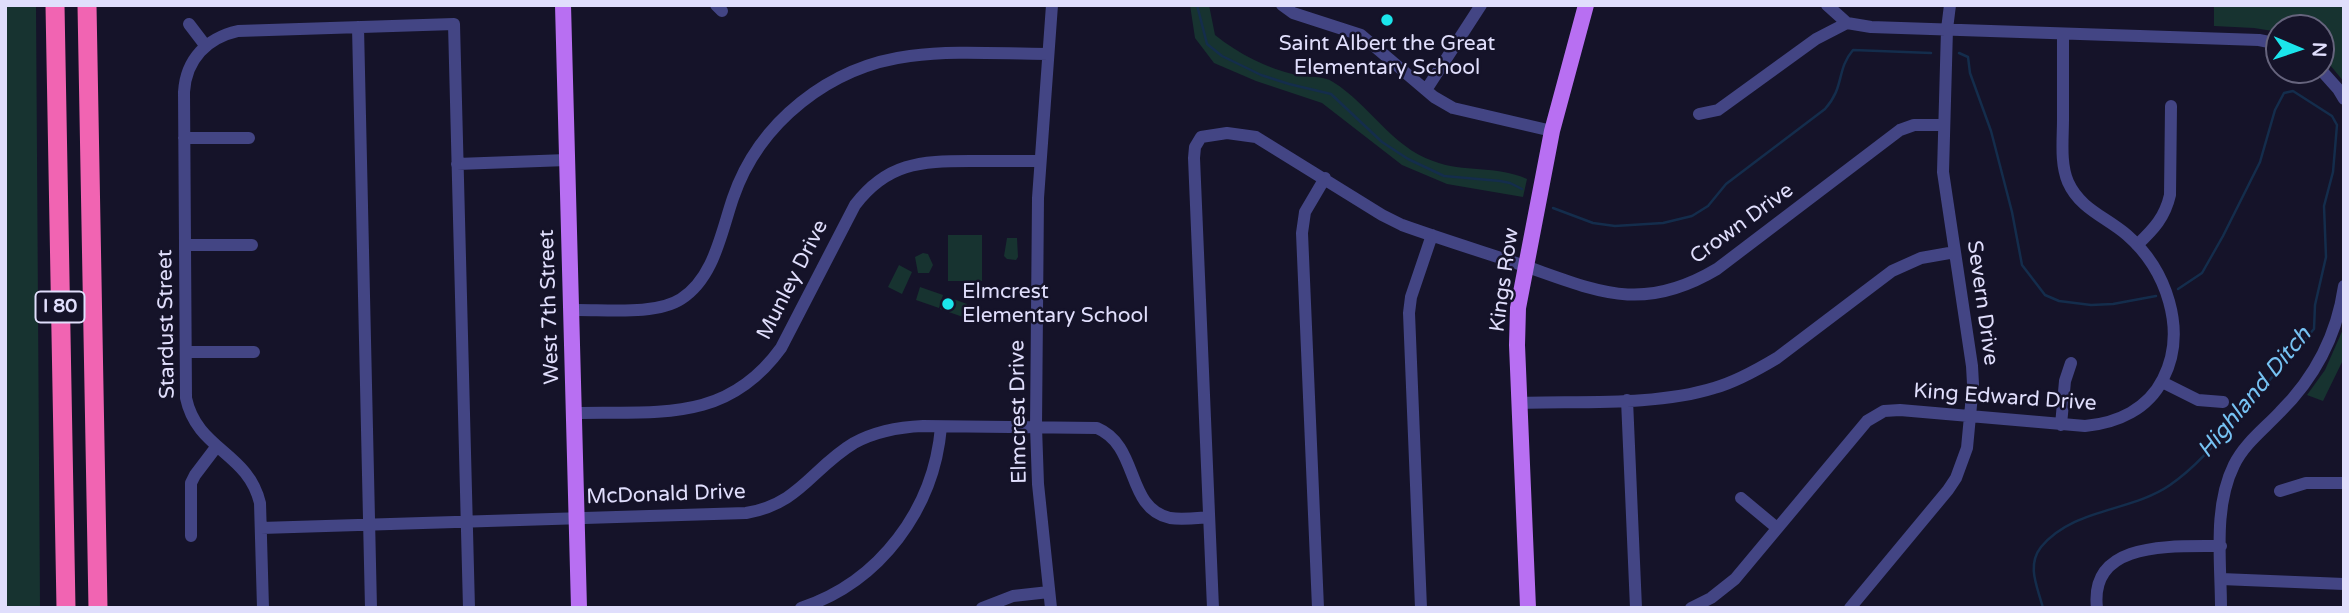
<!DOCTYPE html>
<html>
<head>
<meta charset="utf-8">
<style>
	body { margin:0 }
	#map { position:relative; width:2349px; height:613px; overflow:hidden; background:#151329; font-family:"Varela Round",sans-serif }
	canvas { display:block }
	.frame { position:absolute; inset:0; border:7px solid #e0defc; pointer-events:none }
	.north { position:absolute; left:2265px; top:14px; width:70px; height:70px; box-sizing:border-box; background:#151329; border:2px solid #66647d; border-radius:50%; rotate:92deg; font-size:19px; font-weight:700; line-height:28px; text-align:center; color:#e0defc }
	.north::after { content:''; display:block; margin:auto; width:24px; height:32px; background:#1be5eb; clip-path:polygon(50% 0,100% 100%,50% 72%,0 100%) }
</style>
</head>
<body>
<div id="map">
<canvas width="2349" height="613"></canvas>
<div class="frame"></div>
<div class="north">N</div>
</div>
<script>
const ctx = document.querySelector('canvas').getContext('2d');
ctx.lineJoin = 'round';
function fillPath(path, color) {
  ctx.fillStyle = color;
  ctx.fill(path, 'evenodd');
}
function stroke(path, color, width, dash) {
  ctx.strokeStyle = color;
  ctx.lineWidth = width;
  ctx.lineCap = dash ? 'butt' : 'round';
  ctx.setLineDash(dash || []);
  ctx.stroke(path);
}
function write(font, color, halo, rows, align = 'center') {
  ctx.font = font + ' "Varela Round",sans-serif';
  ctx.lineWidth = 5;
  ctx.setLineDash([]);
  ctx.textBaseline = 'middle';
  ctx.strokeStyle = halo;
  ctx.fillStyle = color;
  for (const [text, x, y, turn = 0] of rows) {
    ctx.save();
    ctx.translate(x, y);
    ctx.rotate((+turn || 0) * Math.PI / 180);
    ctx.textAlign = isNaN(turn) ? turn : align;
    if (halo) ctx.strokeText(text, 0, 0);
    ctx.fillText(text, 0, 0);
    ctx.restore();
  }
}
fillPath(new Path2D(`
	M5 5H36L40 608H5Z
	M1190 5H1209L1215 35C1239 54 1266 68 1296 75 1308 78 1323 75 1333 82 1369 104 1392 147 1433 161 1464 173 1496 165 1527 179L1523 197 1447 184 1402 165 1322 103 1256 81 1214 63 1195 38Z
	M2214 5H2344V82L2321 54V28H2279V32L2254 28 2214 26Z
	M948 235H982V281H948Z
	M1007 238H1017L1018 257 1016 260 1007 259 1004 256Z
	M923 253 928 254 933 265 929 273H918L915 257Z
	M899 265 912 272 902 294 888 287Z
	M920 287 943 295 939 308 916 300Z
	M945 296 967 304 963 317 940 309Z
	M2344 327V358L2323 401 2307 395 2325 370Z`), '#173330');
stroke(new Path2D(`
	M1197 5 1207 44 1222 56 1261 75 1289 84 1331 94 1382 142 1408 159 1444 176 1500 181 1510 183 1522 189
	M1959 53 1968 57 1970 73 1991 131 2012 212 2022 265 2045 295 2059 301 2091 305 2113 304 2156 296
	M1553 208 1593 223 1615 226 1663 223 1692 216 1708 206 1726 184 1825 109C1845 87 1836 70 1853 50L1931 53
	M2043 608C2038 588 2026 566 2041 547 2073 508 2131 512 2170 485 2198 466 2219 439 2241 413 2265 385 2290 357 2314 329L2315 305 2326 257 2324 206 2333 172 2337 125 2332 116 2293 91 2284 93 2275 110 2260 162 2223 236 2202 273 2178 289`), '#142d4c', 2.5);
stroke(new Path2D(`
	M716 5 722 11
	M1282 5 1293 13 1361 35 1434 97 1453 108 1552 131
	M1827 5 1847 23 1871 27 2259 40 2279 44
	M189 24 205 45
	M358 27 371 608
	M2321 70 2338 89 2344 99
	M1426 90 1481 5
	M1699 114 1718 110 1816 39 1847 23
	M184 138H249
	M457 164 567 160
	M185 245H252
	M2137 245C2154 229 2165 217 2170 195L2171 106
	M571 310C602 309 655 316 681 299 714 278 721 233 733 198 759 122 830 66 910 56 955 50 1003 54 1048 54
	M186 352H254
	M2162 382 2198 400 2223 402
	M1627 400 1636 608
	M1520 403C1580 401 1656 406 1714 388 1736 382 1757 370 1777 358L1892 271 1921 258 1955 252
	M574 413C657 411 726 424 781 348L855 205C887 163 920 161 970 161 993 161 1017 161 1040 161
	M2061 425 2065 381 2071 363
	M2280 491 2306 483H2344
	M1741 498 1777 528
	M261 528 746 513C800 504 812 468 854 443 876 431 899 427 923 426L1097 428C1140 446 1125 508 1170 518 1183 520 1196 518 1209 517
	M191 536V483L195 475 217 446
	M2221 579 2344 584
	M263 608 260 503C248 452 197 450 186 398L184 92C186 59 207 38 238 31L454 24 469 608
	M801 608C880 582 934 509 941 427
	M982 608 1013 596 1049 592
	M1051 608 1038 484 1036 427 1038 198 1052 5
	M1213 608 1194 158 1195 147 1201 137 1227 133 1256 137 1382 215 1402 225C1441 239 1480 251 1519 264 1595 290 1640 315 1717 269L1900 130 1914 125H1943
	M1318 608 1302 233 1305 212 1325 178
	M1421 608 1409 313 1411 297 1432 235
	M1691 608 1711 598 1735 579 1867 421 1884 411 1900 410 2085 426C2118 423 2148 409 2163 379 2188 330 2166 269 2127 235 2106 217 2080 209 2068 182 2060 163 2063 140 2063 119 2063 90 2063 62 2063 34
	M1850 608 1948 490 1956 478 1967 448 1973 384 1972 366 1943 172 1947 29 1950 5
	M2097 608C2089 539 2175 547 2221 546
	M2221 608C2221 562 2213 507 2234 465 2244 444 2264 429 2280 412 2315 377 2337 335 2344 286`), '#434584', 12);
stroke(new Path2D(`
	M563 5 579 608
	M1528 608 1517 345 1518 308 1552 131 1586 5`), '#b86ff2', 16);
stroke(new Path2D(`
	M55 5 66 608
	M87 5 98 608`), '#f164b2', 19);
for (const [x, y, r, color] of [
	[1387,20,7,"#1be5eb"],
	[948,304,7,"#1be5eb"]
]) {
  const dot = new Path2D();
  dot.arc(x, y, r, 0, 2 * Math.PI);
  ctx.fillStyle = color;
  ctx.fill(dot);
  stroke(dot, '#151329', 2.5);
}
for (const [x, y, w] of [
	[60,307,49]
]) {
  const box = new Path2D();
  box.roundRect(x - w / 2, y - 15.5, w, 31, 5);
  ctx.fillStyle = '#151329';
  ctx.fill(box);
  stroke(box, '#e0defc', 2);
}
write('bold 19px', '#e0defc', null, [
	["I 80",60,307]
]);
write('21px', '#e0defc', '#151329', [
	["Saint Albert the Great",1387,44],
	["Elementary School",1387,68],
	["Elmcrest",962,292,"left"],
	["Elementary School",962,316,"left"]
]);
write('21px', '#e0defc', '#151329', [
	["Crown Drive",1742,224,-36],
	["Munley Drive",793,280,-63],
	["Kings Row",1505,280,-82],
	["Severn Drive",1982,303,82],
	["West 7th Street",550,307,-92],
	["Stardust Street",167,324,-91],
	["King Edward Drive",2005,398,4],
	["Elmcrest Drive",1019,412,-91],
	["McDonald Drive",666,495,-2]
]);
write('italic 23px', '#76c2f3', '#151329', [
	["Highland Ditch",2255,393,-50]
]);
</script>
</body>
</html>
